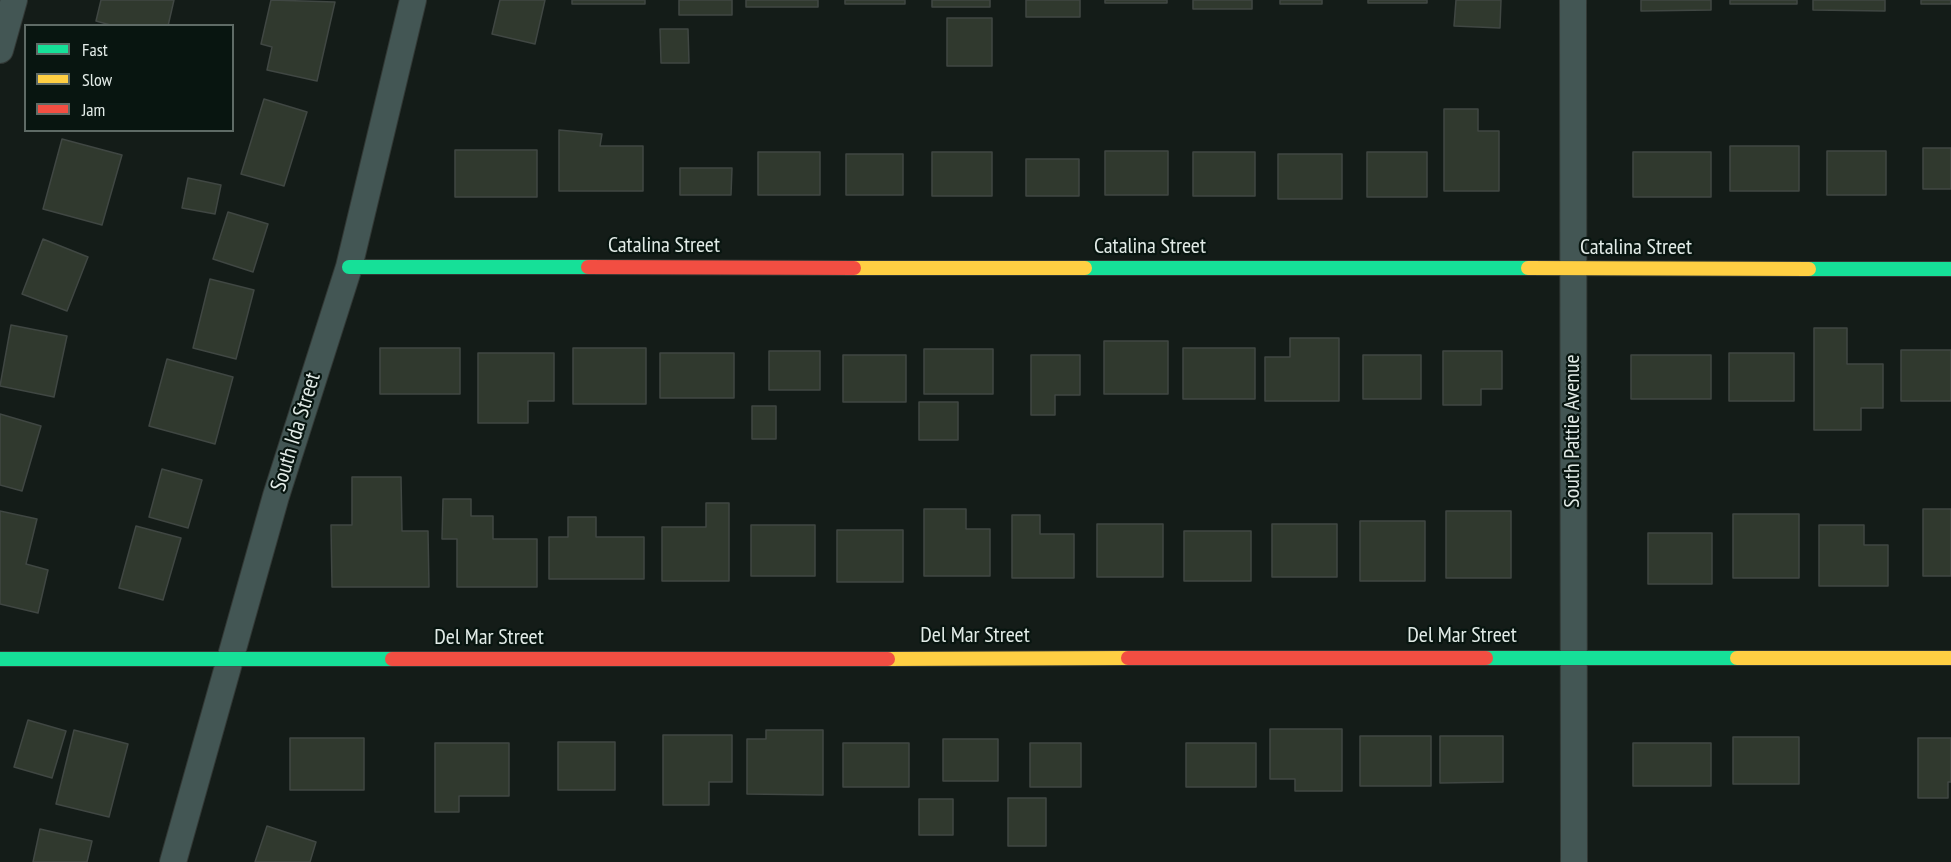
<!DOCTYPE html>
<html>
<head>
<meta charset="utf-8">
<style>
	body { margin:0 }
	#map { position:relative; width:1951px; height:862px; overflow:hidden; background:#141c18; font-family:"PT Sans Narrow",sans-serif }
	canvas { display:block }
	.legend { position:absolute; left:24px; top:24px; width:210px; height:108px; box-sizing:border-box; background:#081510; border:2px solid #5f6b66; margin:0; padding:8px 10px; list-style:none; font-size:18px; color:#e2ebe7 }
	.legend li { display:flex; align-items:center; gap:12px; height:30px }
	.legend b { width:30px; border:2px solid #5f6b66 }
</style>
</head>
<body>
<div id="map">
<canvas width="1951" height="862"></canvas>
<ul class="legend">
<li><b style="height:8px;background:#16e098"></b>Fast</li>
<li><b style="height:8px;background:#ffcf43"></b>Slow</li>
<li><b style="height:8px;background:#f24e42"></b>Jam</li>
</ul>
</div>
<script>
const ctx = document.querySelector('canvas').getContext('2d');
ctx.lineJoin = 'round';
function fillPath(path, color) {
  ctx.fillStyle = color;
  ctx.fill(path, 'evenodd');
}
function stroke(path, color, width, dash) {
  ctx.strokeStyle = color;
  ctx.lineWidth = width;
  ctx.lineCap = dash ? 'butt' : 'round';
  ctx.setLineDash(dash || []);
  ctx.stroke(path);
}
function write(font, color, halo, rows, align = 'center') {
  ctx.font = font + ' "PT Sans Narrow",sans-serif';
  ctx.lineWidth = 4.5;
  ctx.setLineDash([]);
  ctx.textBaseline = 'middle';
  ctx.strokeStyle = halo;
  ctx.fillStyle = color;
  for (const [text, x, y, turn = 0] of rows) {
    ctx.save();
    ctx.translate(x, y);
    ctx.rotate((+turn || 0) * Math.PI / 180);
    ctx.textAlign = isNaN(turn) ? turn : align;
    if (halo) ctx.strokeText(text, 0, 0);
    ctx.fillText(text, 0, 0);
    ctx.restore();
  }
}
const building = new Path2D(`
	M101 0H174L168 26H114L96 21Z
	M271 0 335 2 317 81 267 70 272 47 261 44Z
	M500 0H545L535 44 492 34Z
	M572 0H645V4H572Z
	M679 0H732V15H679Z
	M746 0H818V7H746Z
	M845 0H905V4H845Z
	M932 0H990V7H932Z
	M1026 0H1080V17H1026Z
	M1105 0H1167V3H1105Z
	M1193 0H1252V9H1193Z
	M1280 0H1322V4H1280Z
	M1368 0H1427V3H1368Z
	M1456 0H1501L1500 28 1454 26Z
	M1641 0H1711V10L1641 11Z
	M1730 0H1797V4H1730Z
	M1813 0H1885V11L1813 10Z
	M1921 0H1951V4H1921Z
	M947 18H992V66H947Z
	M660 29H688L689 63H661Z
	M264 99 307 112 284 186 241 174Z
	M1444 109H1478V131H1499V191H1444Z
	M559 130 602 134 600 146H643V191H559Z
	M62 139 122 155 102 225 43 209Z
	M1730 146H1799V191H1730Z
	M1923 148H1951V189H1923Z
	M455 150H537V197H455Z
	M1105 151H1168V195H1105Z
	M1827 151H1886V195H1827Z
	M758 152H820V195H758Z
	M932 152H992V196H932Z
	M1193 152H1255V196H1193Z
	M1367 152H1427V197H1367Z
	M1633 152H1711V197H1633Z
	M846 154H903V195H846Z
	M1278 154H1342V199H1278Z
	M1026 159H1079V196H1026Z
	M680 168H732L731 195H680Z
	M188 178 221 185 215 214 182 208Z
	M228 212 268 224 253 272 213 259Z
	M43 239 88 257 67 311 22 294Z
	M210 279 254 290 236 359 193 348Z
	M11 325 67 336 54 397 0 386Z
	M1814 328H1847V364H1883V408H1861V430H1814Z
	M1290 338H1339V401H1265V357H1290Z
	M1104 341H1168V394H1104Z
	M380 348H460V394H380Z
	M573 348H646V404H573Z
	M1183 348H1255V399H1183Z
	M924 349H993V394H924Z
	M1901 350H1951V401H1901Z
	M769 351H820V390H769Z
	M1443 351H1502V389H1481V405H1443Z
	M478 353H554V401H528V423H478Z
	M660 353H734V398H660Z
	M1729 353H1794V401H1729Z
	M843 355H906V402H843Z
	M1031 355H1080V395H1055V415H1031Z
	M1363 355H1421V399H1363Z
	M1631 355H1711V399H1631Z
	M167 359 233 377 215 444 149 426Z
	M919 402H958V440H919Z
	M752 406H776V439H752Z
	M0 414 41 426 22 491 0 485Z
	M162 469 202 480 188 528 149 517Z
	M352 477H401L402 531H428L429 587H332L331 525H352Z
	M443 499H471V516H493V539H537V587H457V539H442Z
	M706 503H729V581H662V527H706Z
	M924 509H966V529H990V576H924Z
	M1923 509H1951V576H1923Z
	M0 511 37 519 26 564 48 570 38 613 0 604Z
	M1446 511H1511V578H1446Z
	M1733 514H1799V578H1733Z
	M1012 515H1040V534H1074V578H1012Z
	M568 517H596V537H644V579H549V537H568Z
	M1360 521H1425V581H1360Z
	M1097 524H1163V577H1097Z
	M1272 524H1337V577H1272Z
	M751 525H815V576H751Z
	M1819 525H1864V545H1888V586H1819Z
	M136 526 181 538 163 600 119 588Z
	M837 530H903V582H837Z
	M1184 531H1251V581H1184Z
	M1648 533H1712V584H1648Z
	M28 720 66 731 52 778 14 767Z
	M1270 729H1342V791H1295V779H1270Z
	M74 730 128 744 109 817 56 804Z
	M766 730H823V795L747 794V739H766Z
	M663 735H732V782H709V805H663Z
	M1360 736H1431V786H1360Z
	M1440 736H1503V782L1440 783Z
	M1733 737H1799V784H1733Z
	M290 738H364V790H290Z
	M1918 738H1951V782H1948V798H1918Z
	M943 739H998V781H943Z
	M558 742H615V790H558Z
	M435 743H509V796H459V812H435Z
	M843 743H909V787H843Z
	M1030 743H1081V787H1030Z
	M1186 743H1256V787H1186Z
	M1633 743H1711V786H1633Z
	M1008 798H1046V846H1008Z
	M919 799H953V835H919Z
	M267 826 316 842 310 862H255Z
	M40 829 92 841 87 862H33Z`);
fillPath(building, '#30392e');
stroke(building, '#404743', 1.5);
const street = new Path2D(`
	M1573 0 1574 862
	M0 50 14 0
	M173 862 276 496 349 267 413 0`);
const fast = new Path2D(`
	M349 267H588
	M1085 268H1528
	M1809 269H1951
	M1486 658H1737
	M0 659H392`);
const slow = new Path2D(`
	M854 268H1085
	M1528 268 1809 269
	M1737 658H1951
	M888 659 1128 658`);
const jam = new Path2D(`
	M588 267 854 268
	M1128 658H1486
	M392 659H888`);
stroke(street, '#323835', 28);
stroke(fast, '#323835', 16);
stroke(slow, '#323835', 16);
stroke(jam, '#323835', 16);
stroke(street, '#435654', 26);
stroke(fast, '#16e098', 14);
stroke(slow, '#ffcf43', 14);
stroke(jam, '#f24e42', 14);
write('22px', '#e2ebe7', '#081510', [
	["Catalina Street",664,246],
	["Catalina Street",1150,247],
	["Catalina Street",1636,248],
	["South Pattie Avenue",1573,431,-90],
	["South Ida Street",296,432,-73],
	["Del Mar Street",975,636],
	["Del Mar Street",1462,636],
	["Del Mar Street",489,638]
]);
</script>
</body>
</html>
